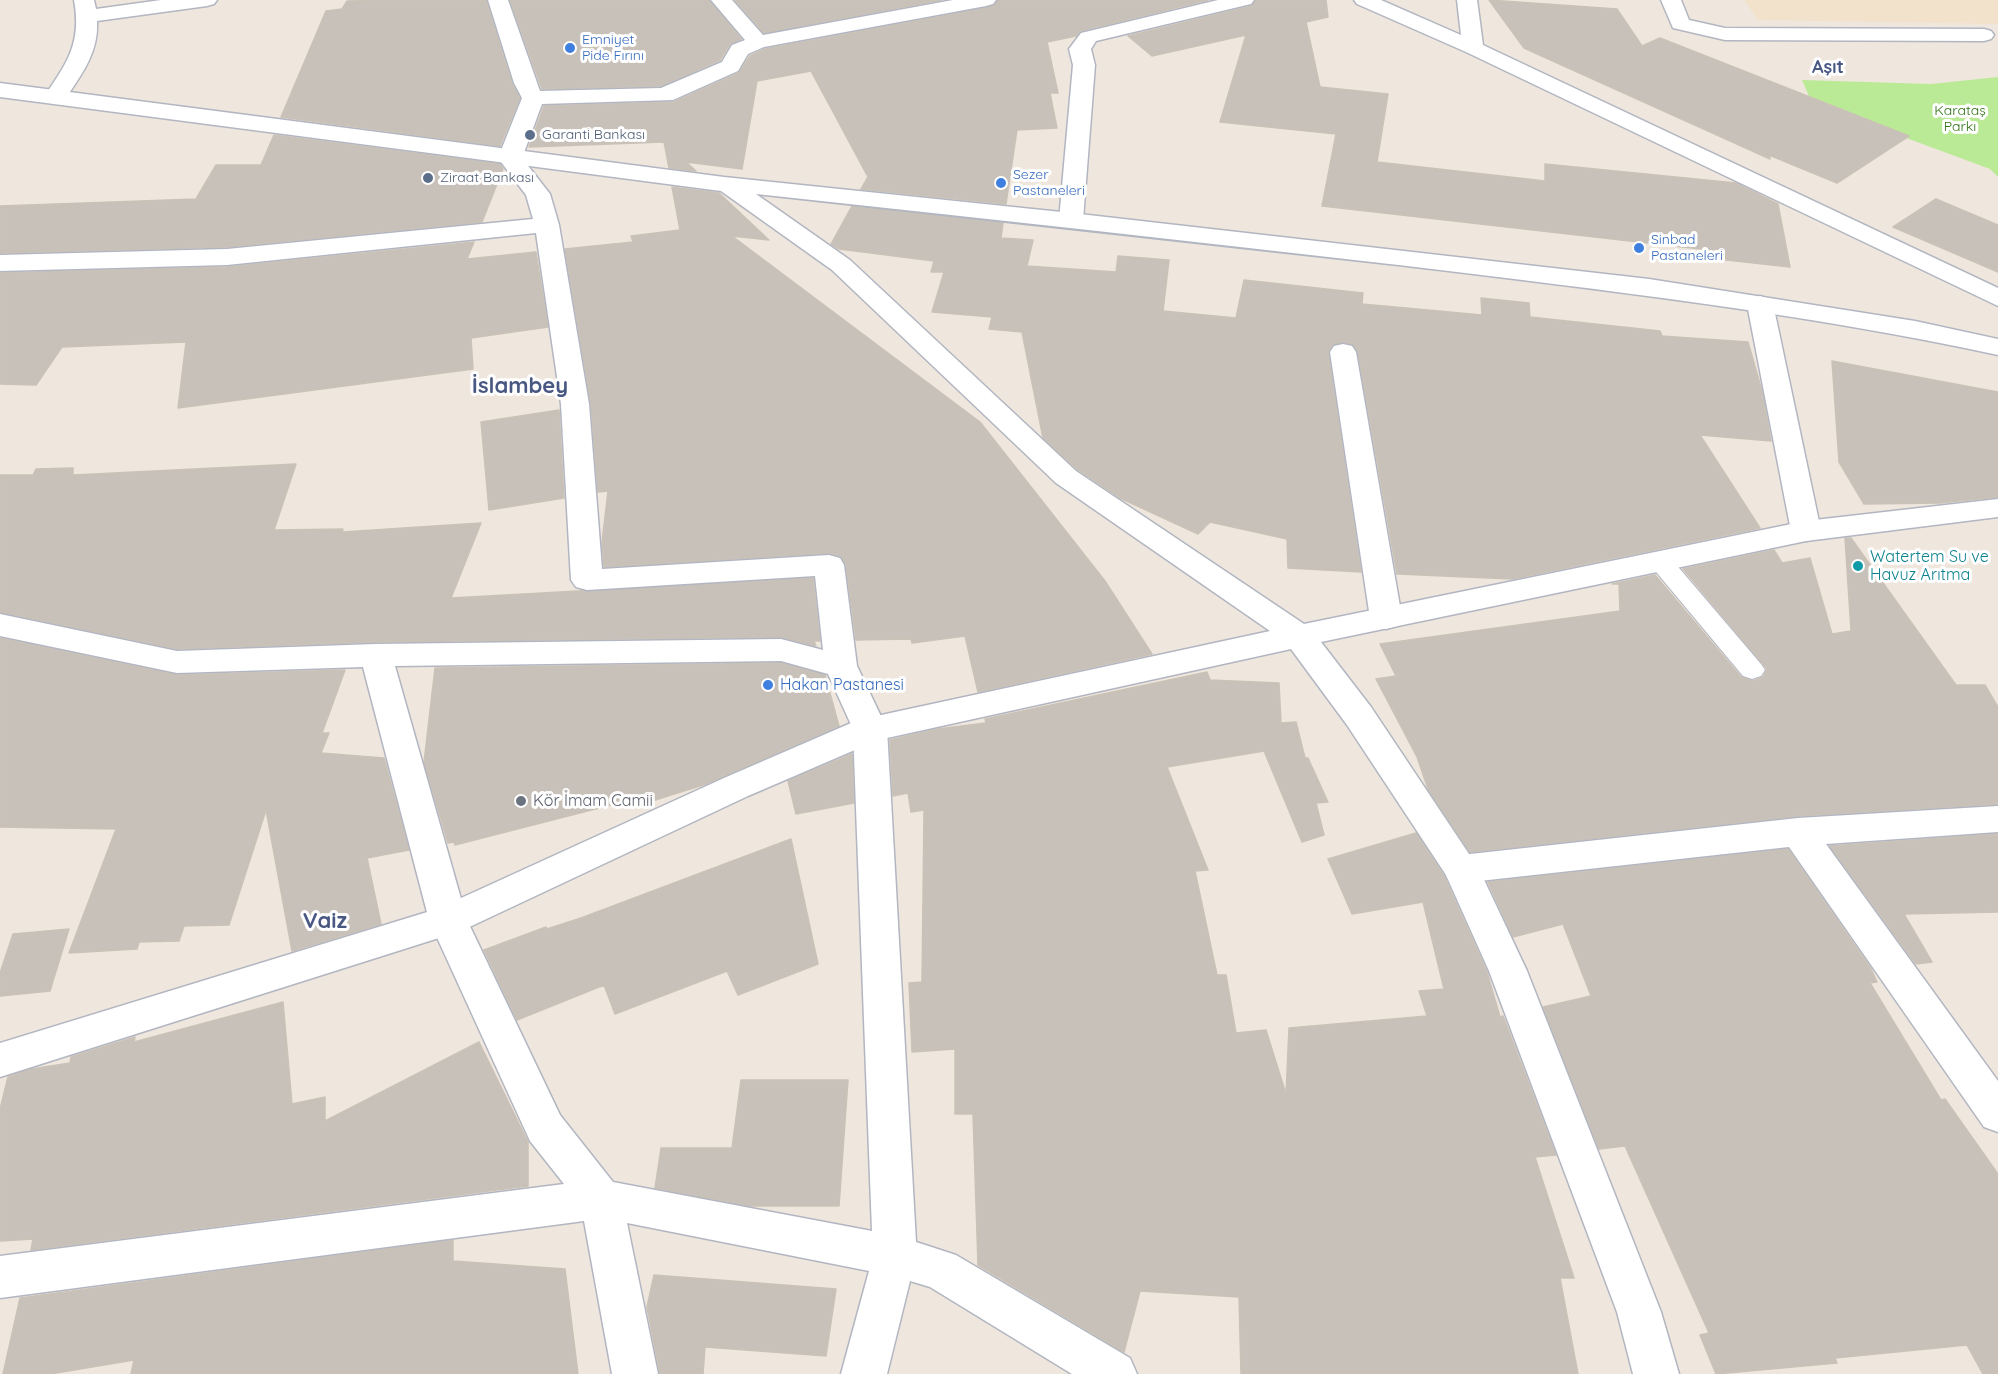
<!DOCTYPE html>
<html>
<head>
<meta charset="utf-8">
<style>
	body { margin:0 }
	canvas { display:block; background:#efe6de }
</style>
</head>
<body>
<canvas width="1998" height="1374"></canvas>
<script>
const ctx = document.querySelector('canvas').getContext('2d');
ctx.lineJoin = 'round';
function fillPath(path, color) {
  ctx.fillStyle = color;
  ctx.fill(path, 'evenodd');
}
function stroke(path, color, width, dash) {
  ctx.strokeStyle = color;
  ctx.lineWidth = width;
  ctx.lineCap = dash ? 'butt' : 'round';
  ctx.setLineDash(dash || []);
  ctx.stroke(path);
}
function write(font, color, halo, rows, align = 'center') {
  ctx.font = font + ' Quicksand,sans-serif';
  ctx.lineWidth = 6;
  ctx.setLineDash([]);
  ctx.textBaseline = 'middle';
  ctx.strokeStyle = halo;
  ctx.fillStyle = color;
  for (const [text, x, y, turn = 0] of rows) {
    ctx.save();
    ctx.translate(x, y);
    ctx.rotate((+turn || 0) * Math.PI / 180);
    ctx.textAlign = isNaN(turn) ? turn : align;
    if (halo) ctx.strokeText(text, 0, 0);
    ctx.fillText(text, 0, 0);
    ctx.restore();
  }
}
fillPath(new Path2D(`
	M1744 0H1998V24L1758 20Z`), '#f2e2cc');
fillPath(new Path2D(`
	M1998 77V177L1990 169 1812 103 1802 80 1931 84Z`), '#bbea96');
const building = new Path2D(`
	M404 0H486L512 84 520 98 500 146 281 117 326 11 342 9 347 1Z
	M510 0H709L741 39 730 44 720 60 661 86 542 89Z
	M735 0H941L764 33Z
	M998 0H1208L1080 31 1076 36 1047 42 1058 93H1050L1057 128 1017 130 1006 204 861 189 868 177 811 71 757 81 742 169 686 162 696 171 669 168 664 142 529 147 544 106 674 102 739 73 750 56 765 49 986 8 995 5Z
	M1256 0H1326L1328 17 1306 22 1320 87 1388 94 1377 162 1545 181V164L1736 183 1778 204 1790 267 1708 258 1709 250 1322 206 1336 134 1220 122 1246 35 1152 56 1128 36 1252 6Z
	M1489 0 1617 9 1642 46 1660 38 1909 136 1837 183 1769 155 1770 159 1524 48Z
	M274 135 500 164 503 169 482 222 227 247 0 253V206L196 199 216 165H261Z
	M672 187 719 193 769 240 732 236 980 422 1105 581 1152 654 978 692 965 636 912 643 911 639 856 640 846 565 841 556 829 553 604 567 602 542 608 491 598 492 591 404 565 249 633 242 631 236 680 230Z
	M1936 199 1998 225V272L1893 227Z
	M852 206 1003 223 1001 238 1033 240 1027 266 1116 272 1118 256 1169 260 1163 311 1236 318 1244 280 1363 293 1362 304 1482 315 1481 298 1529 303 1530 317 1660 331 1662 336 1748 342 1762 391 1771 441 1700 435 1760 528 1512 579 1397 574 1358 352 1352 344 1343 342 1332 345 1328 352 1361 572 1288 568 1287 539 1210 522 1198 534 1120 498 1077 469 1043 438 1022 332 989 329 992 317 932 312 944 272H931L934 261 839 249 831 244Z
	M474 242 467 259 536 252 548 327 471 338 473 369 178 408 186 342 62 347 36 385 0 384V273L227 267Z
	M1832 361 1998 392V497L1940 503 1864 504 1839 462Z
	M559 410 564 498 489 510 481 422Z
	M296 464 274 530 343 529 342 532 481 523 451 598 813 578 820 641H814L816 646 781 637 376 642 177 649 0 612V475H33L36 469 73 468V475Z
	M1845 538H1851L1956 685H1985L1998 707V804L1798 816 1470 852 1428 789 1417 757 1376 679 1396 676 1380 644 1620 611 1619 584H1612L1655 575 1741 677 1753 681 1763 677 1767 669 1683 569 1774 550 1782 563 1810 558 1832 634 1851 631Z
	M0 638 177 675 345 670 322 733H329L321 753 384 758 409 850 367 858 381 924 292 951 266 810 229 925 184 926 179 941 139 942 137 949 69 953 116 829 0 827Z
	M781 663 825 675 839 726 706 784 649 802 646 796 455 845 454 842 448 843 424 762 435 668Z
	M1207 672 1210 680 1279 683 1281 723 1296 722 1305 758H1308L1328 802 1316 803 1324 835 1302 842 1264 751 1167 767 1208 870 1195 871 1217 975H1226L1236 1033 1266 1030 1286 1094 1289 1028 1427 1016 1419 991 1444 989 1423 902 1352 914 1328 859 1416 833 1444 876 1487 972 1500 1017 1503 1016 1556 1155 1535 1157 1574 1278H1560L1578 1374H1241L1239 1297 1140 1291 1124 1352 978 1265 973 1114H955V1049L912 1052 909 983 922 982 924 810 911 812 908 793 893 796 890 740 937 729 986 723 985 719Z
	M852 754 854 803 796 814 788 781Z
	M1998 834V912L1904 914 1932 962 1916 964 1830 846Z
	M791 839 818 964 738 995 727 971 615 1014 604 985 517 1020 484 950 546 927 547 929 581 918Z
	M1788 849 1871 969 1877 982 1870 983 1941 1100 1945 1099 1998 1174V1374H1983L1967 1345 1835 1358 1837 1363 1716 1374 1700 1335 1709 1333 1625 1146 1599 1149 1543 1007 1591 996 1563 924 1513 937 1488 882Z
	M69 929 50 991 0 996V973L13 934Z
	M283 1002 292 1104 325 1097V1121L479 1042 528 1142V1186L31 1250 33 1239 0 1241V1109L8 1077 31 1069 70 1063 71 1057 135 1037 134 1042Z
	M741 1080H848L839 1206H750L655 1188 661 1148H732Z
	M453 1240V1261L565 1269 578 1374H131L134 1360 50 1374H3L20 1298Z
	M654 1275 836 1289 826 1356 705 1347 703 1374H660L647 1307Z`);
fillPath(building, '#c8c1b9');
stroke(building, '#cbc2b7', 1.5);
const lane = new Path2D(`
	M1660 553 1668 555 1761 664 1765 670 1761 676 1752 679 1743 676 1652 567 1648 561 1652 555Z`);
const street = new Path2D(`
	M74 0H94L96 9 161 0H217L214 4 207 6 97 21C99 53 80 77 63 102H47L44 97C67 63 82 43 74 0Z
	M488 0H508L540 91 661 88 722 62 732 45 745 40 711 0H732L763 35 953 0H996L993 4 986 6 764 47 748 54 738 71 673 100 542 104 522 158 550 194 559 225 589 404 602 569 829 555 840 558 844 565 857 666 887 729 916 1242 956 1255 1130 1358 1137 1374H1072L930 1287 910 1281 887 1374H841L869 1271 627 1223 658 1374H612L584 1221 0 1298V1256L564 1184 530 1141 429 920 363 667 177 673 0 636V614L177 651 376 644 781 639 823 650 815 576 587 590 576 587 571 580 561 404 536 233 227 265 0 271V255L227 249 533 219 526 195 498 158 522 98 514 83ZM781 661 828 674 853 729 872 1231 613 1182 560 1115 467 920 395 666Z
	M1218 0H1254L1251 4 1096 41 1091 49 1095 65 1083 220 1080 225 1071 227 1062 225 1059 220 1073 65 1069 49 1081 33Z
	M1354 0H1381L1461 35 1457 0H1477L1483 45 1998 288V306L1466 52 1357 4Z
	M1661 0H1681L1689 20 1725 28 1984 29 1991 31 1994 35 1991 39 1984 41 1725 40 1673 28Z
	M1760 296 1769 299 1773 304 1821 531 1817 538 1806 541 1795 538 1791 531 1747 304 1751 299Z
	M1343 344 1352 346 1356 352 1402 618 1397 626 1386 629 1375 626 1370 618 1330 352 1334 346Z
	M1998 806V832L1826 844 1998 1081V1132L1984 1127 1789 847 1461 883 1448 879 1443 869 1448 859 1461 855 1798 818Z`);
const secondary = new Path2D(`
	M0 83 724 177 1071 213 1649 279 1915 321 1998 339V355C1803 313 1605 290 1407 266 1190 241 973 217 756 194L850 260 1076 471 1304 624 1806 521 1998 499V517L1806 541 1321 642 1371 707 1479 869 1527 971 1661 1312 1679 1374H1633L1617 1312 1489 971 1446 875 1347 725 1291 649 878 740 748 796 461 931 0 1077V1043L437 909 724 778 858 720 1270 631 1056 483 832 270 721 191 0 97Z`);
stroke(lane, '#b2b6c1', 2);
stroke(street, '#b2b6c1', 3);
stroke(secondary, '#b2b6c1', 3);
fillPath(lane, '#fff');
fillPath(street, '#fff');
fillPath(secondary, '#fff');
for (const [x, y, r, color] of [
	[570,48,6,"#3f7fe0"],
	[530,135,6,"#5c6f8a"],
	[428,178,6,"#5c6f8a"],
	[1001,183,6,"#3f7fe0"],
	[1639,248,6,"#3f7fe0"],
	[1858,566,6,"#0f9aa8"],
	[768,685,6,"#3f7fe0"],
	[521,801,6,"#6b7280"]
]) {
  const dot = new Path2D();
  dot.arc(x, y, r, 0, 2 * Math.PI);
  ctx.fillStyle = color;
  ctx.fill(dot);
  stroke(dot, '#fff', 2);
}
write('14px', '#366cbe', '#fff', [
	["Emniyet",582,40],
	["Pide Fırını",582,56],
	["Sezer",1013,175],
	["Pastaneleri",1013,191],
	["Sinbad",1651,240],
	["Pastaneleri",1651,256]
], 'left');
write('14px', '#317214', '#fff', [
	["Karataş",1960,111],
	["Parkı",1960,127]
]);
write('14px', '#4e5e75', '#fff', [
	["Garanti Bankası",542,135],
	["Ziraat Bankası",440,178]
], 'left');
write('16px', '#0d838f', '#fff', [
	["Watertem Su ve",1870,557],
	["Havuz Arıtma",1870,575]
], 'left');
write('16px', '#366cbe', '#fff', [
	["Hakan Pastanesi",780,685]
], 'left');
write('16px', '#5b616d', '#fff', [
	["Kör İmam Camii",533,801]
], 'left');
write('bold 18px', '#485882', '#fff', [
	["Aşıt",1828,68]
]);
write('bold 22px', '#485882', '#fff', [
	["İslambey",520,386],
	["Vaiz",325,921]
]);
</script>
</body>
</html>
